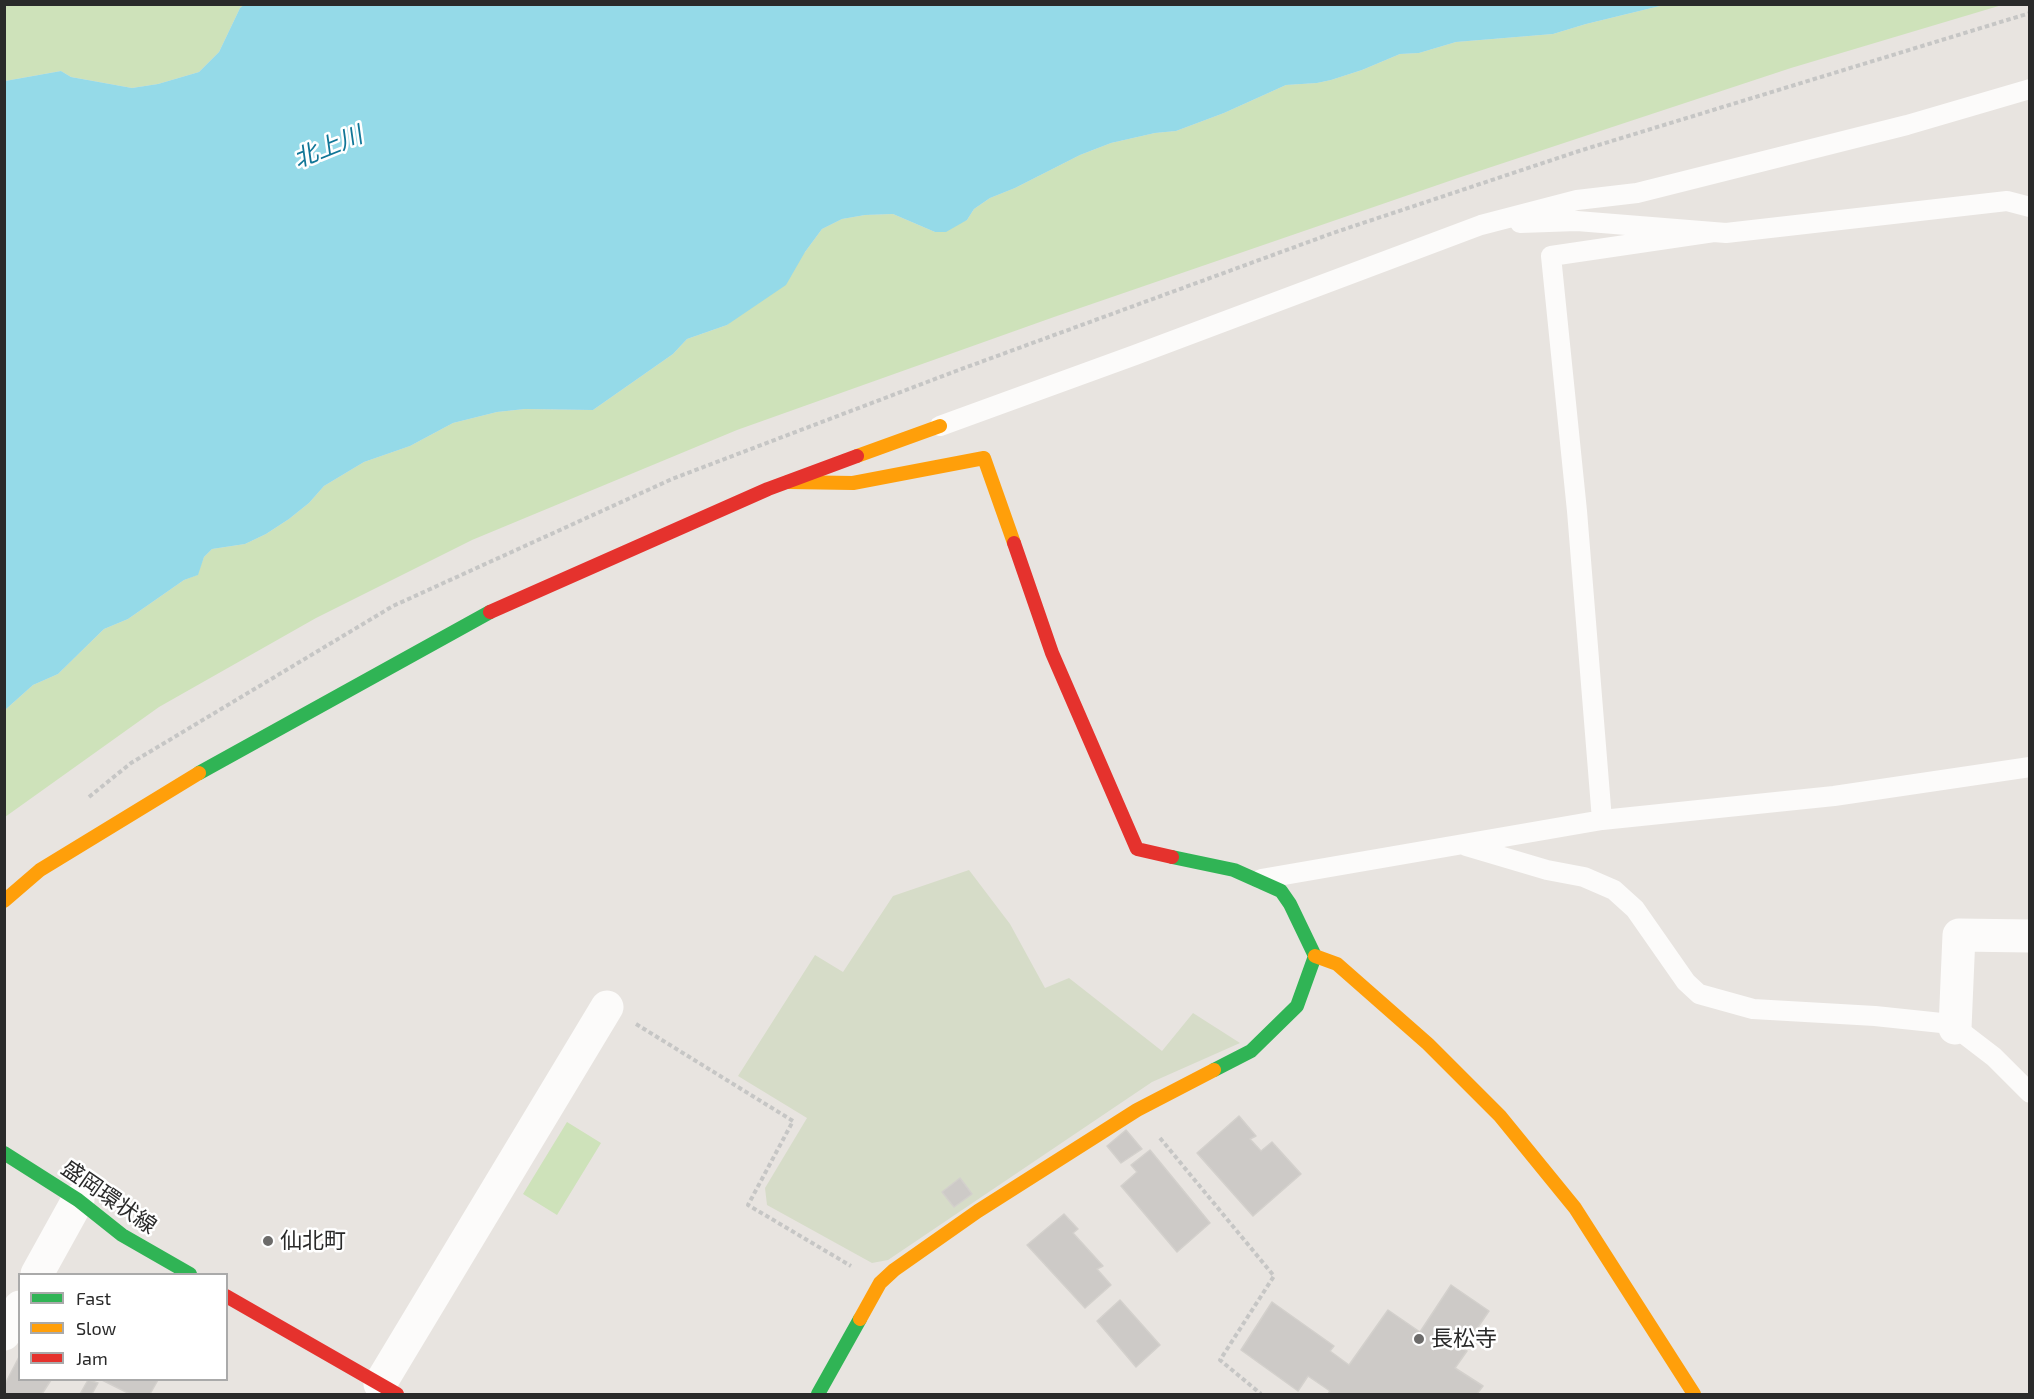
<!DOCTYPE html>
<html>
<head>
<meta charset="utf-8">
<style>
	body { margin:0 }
	#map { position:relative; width:2034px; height:1399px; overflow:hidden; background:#e8e4e0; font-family:"Exo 2",sans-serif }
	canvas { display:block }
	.frame { position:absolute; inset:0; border:6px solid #2a2a2a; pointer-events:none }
	.legend { position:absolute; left:18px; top:1273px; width:210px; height:108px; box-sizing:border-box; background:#fff; border:2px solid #aaa; margin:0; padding:8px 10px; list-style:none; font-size:18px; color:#2a2a2a }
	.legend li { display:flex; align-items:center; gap:12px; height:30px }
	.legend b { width:30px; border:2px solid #aaa }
</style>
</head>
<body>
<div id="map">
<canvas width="2034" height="1399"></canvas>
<div class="frame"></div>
<ul class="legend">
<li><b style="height:8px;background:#30b455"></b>Fast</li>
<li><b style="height:8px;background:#ff9f0a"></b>Slow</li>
<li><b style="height:8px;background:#e5322d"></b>Jam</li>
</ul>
</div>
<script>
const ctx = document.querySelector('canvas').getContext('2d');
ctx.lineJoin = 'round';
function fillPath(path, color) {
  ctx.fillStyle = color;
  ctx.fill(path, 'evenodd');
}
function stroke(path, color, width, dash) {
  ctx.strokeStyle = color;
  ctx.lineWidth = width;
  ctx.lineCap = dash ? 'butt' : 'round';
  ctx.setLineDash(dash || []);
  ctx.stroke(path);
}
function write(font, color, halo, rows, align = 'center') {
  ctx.font = font + ' "Exo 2","Noto Sans JP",sans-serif';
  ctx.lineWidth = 5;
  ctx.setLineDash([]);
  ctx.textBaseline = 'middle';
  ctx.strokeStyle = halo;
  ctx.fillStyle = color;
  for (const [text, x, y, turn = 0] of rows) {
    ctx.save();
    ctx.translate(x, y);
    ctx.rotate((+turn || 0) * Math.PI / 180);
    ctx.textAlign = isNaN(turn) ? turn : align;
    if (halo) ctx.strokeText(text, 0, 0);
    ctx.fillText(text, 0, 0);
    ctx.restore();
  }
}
fillPath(new Path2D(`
	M5 5H245L240 8 219 52 199 72 158 84 132 88 71 77 61 71 5 81Z
	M1664 5H2002L1791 68 1458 178 1054 317 737 430 472 540 316 618 159 707 5 817V710L33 685 58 674 104 629 128 619 184 580 197 575 204 557 212 549 245 544 266 534 289 519 309 503 324 486 364 462 410 446 453 423 497 412 525 409 593 410 673 354 687 339 727 325 805 252 822 229 842 219 865 215 893 214 935 232 967 220 974 209 990 198 1015 188 1080 155 1111 143 1155 133 1176 131 1224 113 1286 85 1317 83 1331 80 1362 70 1400 54 1419 53 1456 42 1553 34 1586 24Z
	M567 1122 601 1143 557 1215 523 1194Z`), '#cee2ba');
fillPath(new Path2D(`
	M969 870 1010 924 1045 988 1069 978 1162 1051 1193 1013 1240 1043 1152 1082 888 1260 872 1263 767 1205 765 1188 807 1118 738 1076 815 955 843 972 893 896Z`), '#d6dcc8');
fillPath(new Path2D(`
	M245 4H1664V5L1586 24 1553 34 1456 42 1419 53 1400 54 1362 70 1331 80 1317 83 1286 85 1224 113 1176 131 1155 133 1111 143 1080 155 1015 188 990 198 974 209 967 220 946 232H935L893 214 865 215 842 219 822 229 805 252 786 285 727 325 687 339 673 354 593 410 525 409 497 412 453 423 410 446 364 462 324 486 309 503 289 519 266 534 245 544 212 549 204 557 198 575 184 580 128 619 104 629 58 674 33 685 5 710V81L61 71 71 77 132 88 158 84 199 72 219 52 240 8Z`), '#95dae8');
const building = new Path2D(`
	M1239 1116 1256 1136 1250 1139 1261 1151 1272 1142 1301 1174 1253 1216 1197 1153Z
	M1126 1130 1142 1149 1121 1163 1107 1146Z
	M1150 1150 1210 1223 1177 1252 1121 1186 1137 1172 1131 1165Z
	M960 1178 972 1194 954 1207 942 1192Z
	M1064 1214 1078 1229 1073 1233 1103 1266 1097 1269 1111 1285 1085 1308 1027 1245Z
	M1451 1285 1489 1311 1463 1349 1467 1351 1455 1368 1483 1386 1477 1394H1328L1330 1391 1308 1376 1298 1391 1241 1350 1272 1302 1334 1346 1330 1351 1349 1365 1388 1310 1420 1332Z
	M1120 1300 1160 1345 1136 1367 1097 1321Z
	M20 1355V1380H51L42 1394H4V1386Z
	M88 1380 98 1383 92 1394H80Z
	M102 1380H158L150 1394H130Z`);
fillPath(building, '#cdcac7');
stroke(building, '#d3d0cc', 1.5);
stroke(new Path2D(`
	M89 797 131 763 393 606 672 479 956 371 1333 233 1579 151 2030 13
	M636 1024 793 1121 748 1205 851 1266
	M1160 1138 1274 1276 1220 1360 1261 1394`), '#c6c6c5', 4, [4.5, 3]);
stroke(new Path2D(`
	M1520 223 1577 221 1726 233 2007 201 2030 207
	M940 426 1135 355 1481 225 1577 200 1637 193 1907 125 2030 89
	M1602 820 1577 511 1551 256 1714 232
	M1466 846 1547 870 1584 877 1614 890 1635 909 1686 982 1699 994 1753 1009 1875 1016 1951 1024 1994 1057 2030 1093
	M1261 879 1602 820 1834 796 2030 767`), '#fcfbfa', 20);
stroke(new Path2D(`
	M1955 1028 1959 935 2030 936
	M37 1274 78 1200
	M4 1334 20 1307
	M380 1384 607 1007`), '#fcfbfa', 33);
stroke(new Path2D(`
	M199 773 490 612
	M1172 857 1234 870 1281 891 1290 904 1315 956 1297 1006 1251 1051 1214 1070
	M4 1153 78 1200 122 1235 190 1274
	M818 1394 860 1319`), '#30b455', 14);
stroke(new Path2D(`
	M857 456 940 426
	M788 482 853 483 984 458 1014 543
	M4 901 40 870 199 773
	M1315 956 1337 964 1428 1044 1500 1116 1575 1208 1694 1394
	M860 1319 880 1283 894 1270 978 1211 1137 1110 1214 1070`), '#ff9f0a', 14);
stroke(new Path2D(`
	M1014 543 1052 653 1137 849 1172 857
	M490 612 768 489 857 456
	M226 1296 397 1394`), '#e5322d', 14);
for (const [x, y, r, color] of [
	[268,1241,6,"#6c6b6a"],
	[1419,1339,6,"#6c6b6a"]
]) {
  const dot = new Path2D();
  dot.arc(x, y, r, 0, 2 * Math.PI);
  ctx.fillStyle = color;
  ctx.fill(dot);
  stroke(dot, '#fff', 2);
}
write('22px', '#2a2a2a', '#fff', [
	["盛岡環状線",109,1197,35]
]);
write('22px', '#2a2a2a', '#fff', [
	["仙北町",280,1241],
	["長松寺",1431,1339]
], 'left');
write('italic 24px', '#117697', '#fff', [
	["北上川",328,147,-22]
]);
</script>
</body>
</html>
